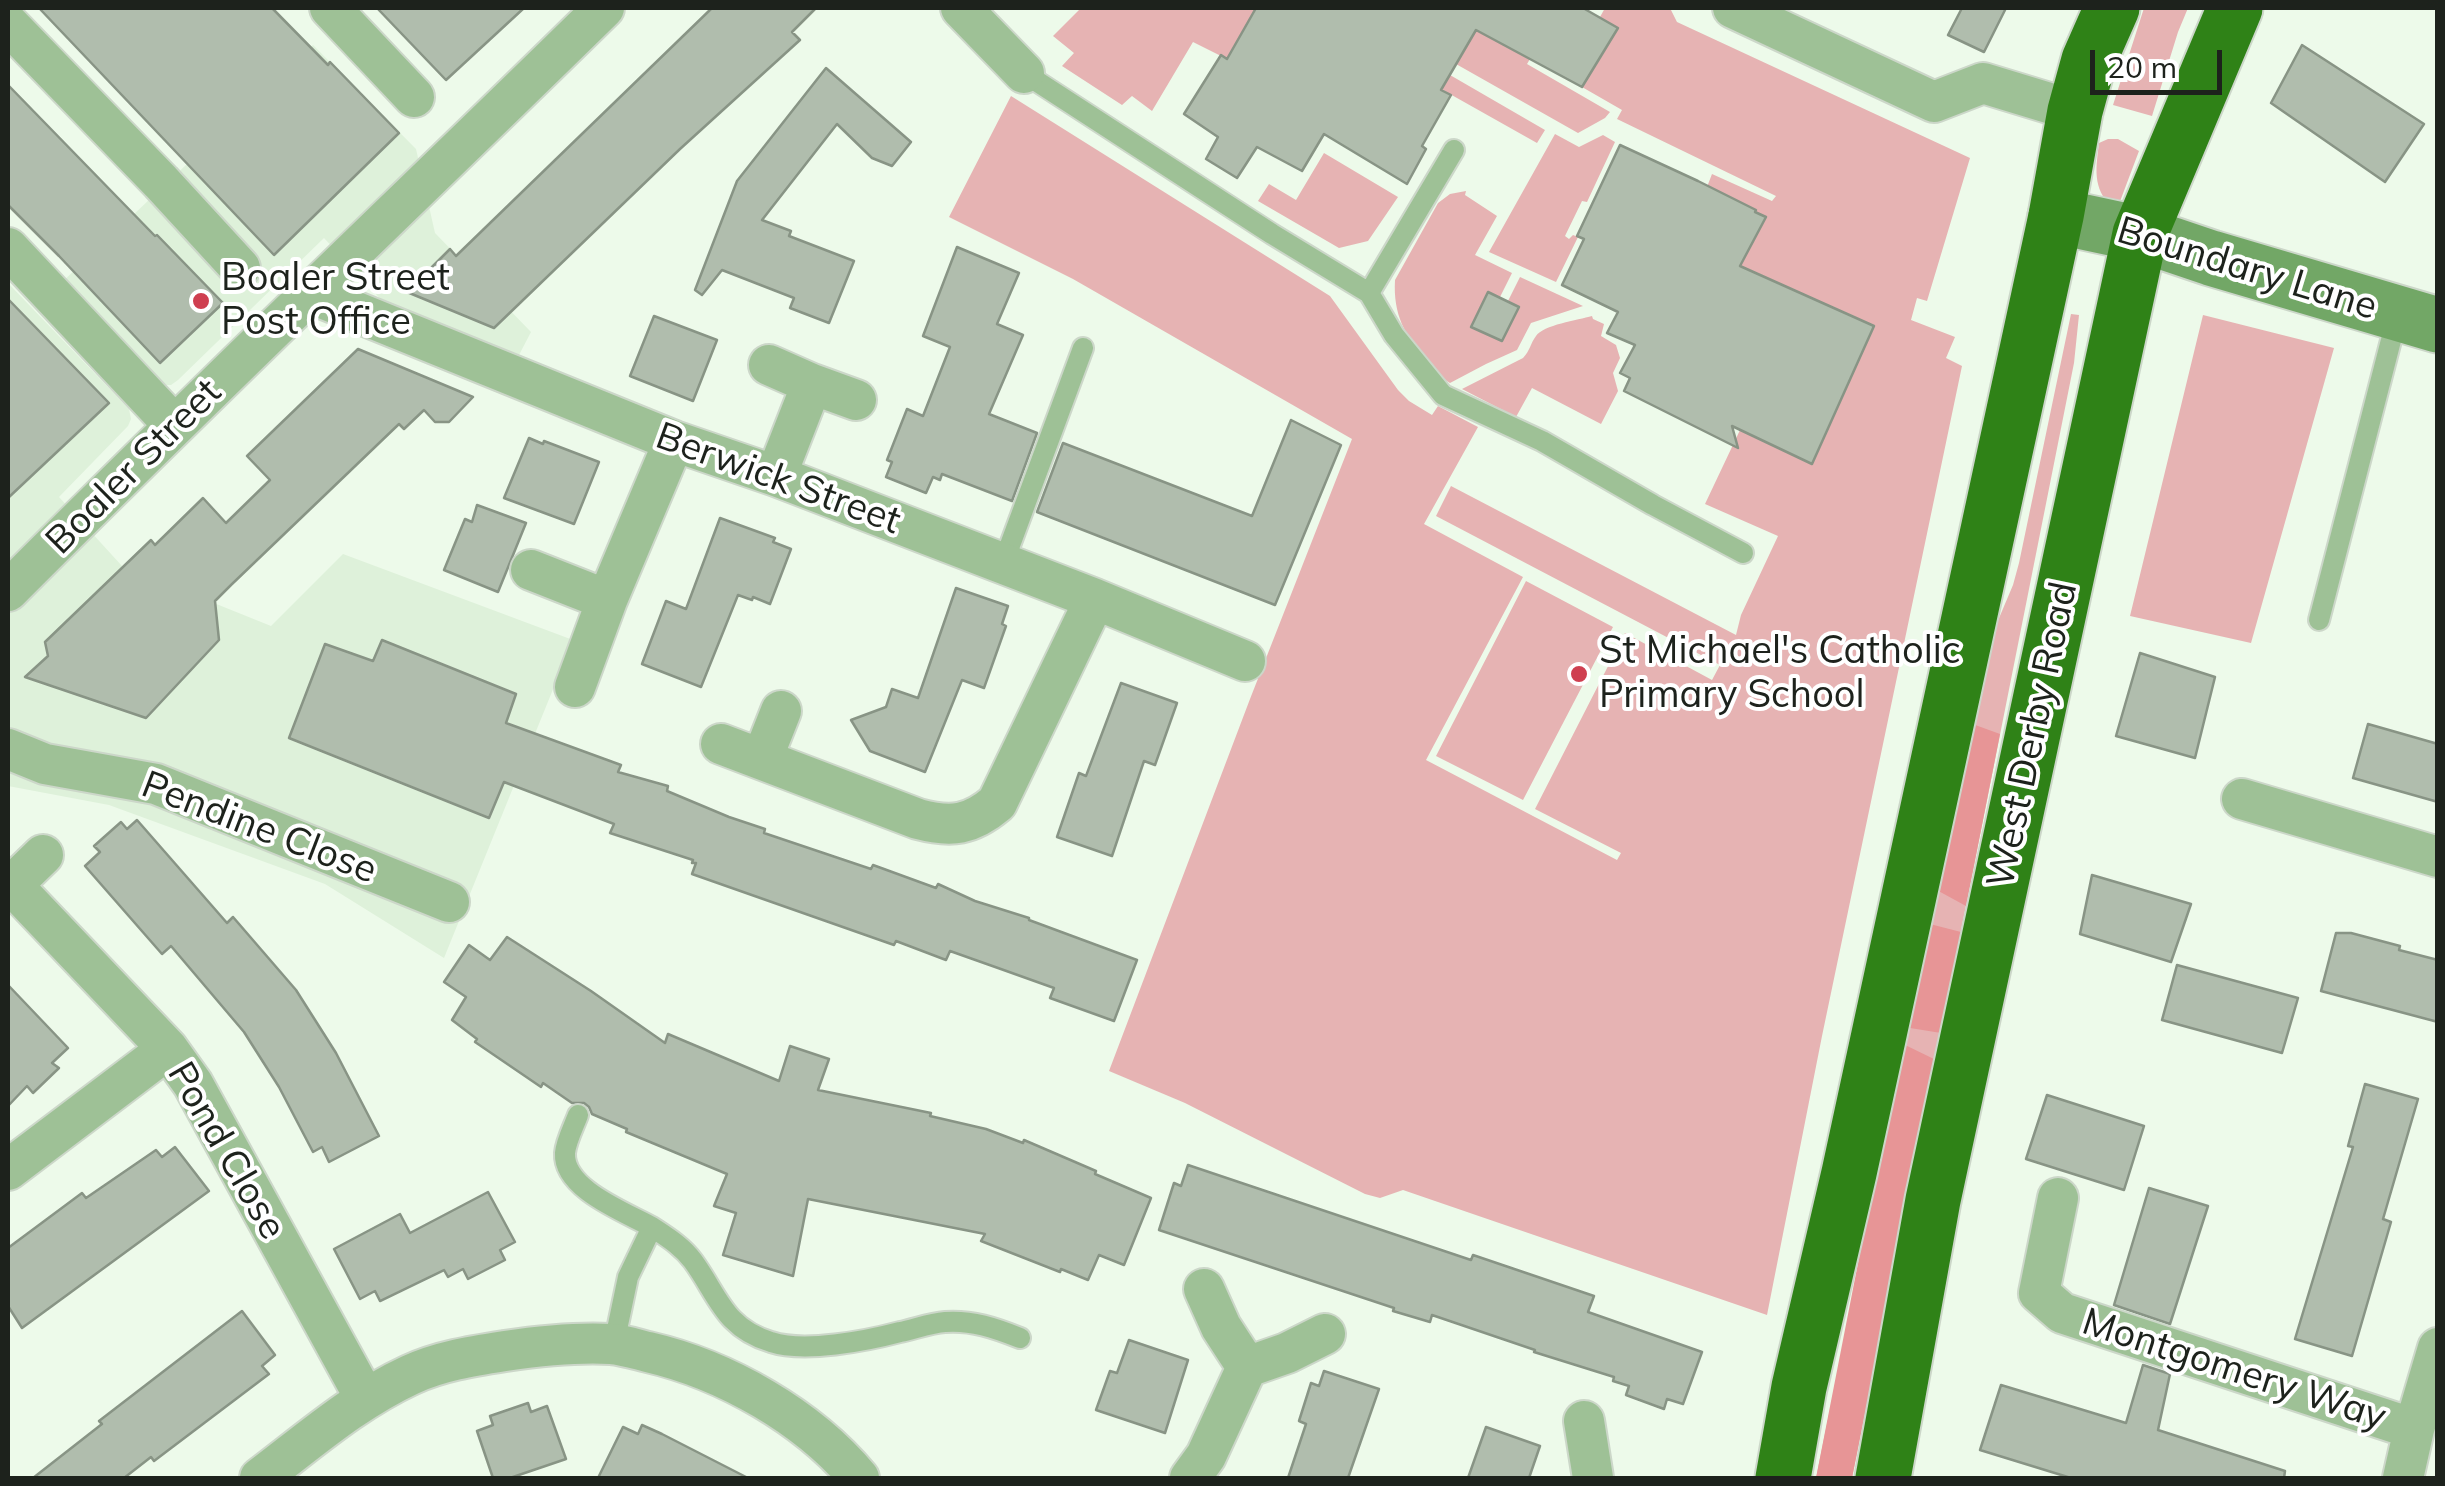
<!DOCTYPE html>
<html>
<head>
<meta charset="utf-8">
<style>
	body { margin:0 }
	#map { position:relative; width:2445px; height:1486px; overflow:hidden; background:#edfaea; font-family:Mulish,sans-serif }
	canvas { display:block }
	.frame { position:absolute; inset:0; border:10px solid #1d221c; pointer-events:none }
	.scale { position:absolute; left:2090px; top:50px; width:132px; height:45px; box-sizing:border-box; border:5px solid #1d221c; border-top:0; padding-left:12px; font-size:30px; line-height:35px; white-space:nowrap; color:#1d221c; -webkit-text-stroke:8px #fff; paint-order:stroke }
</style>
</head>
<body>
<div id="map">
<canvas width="2445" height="1486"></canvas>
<div class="frame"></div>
<div class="scale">20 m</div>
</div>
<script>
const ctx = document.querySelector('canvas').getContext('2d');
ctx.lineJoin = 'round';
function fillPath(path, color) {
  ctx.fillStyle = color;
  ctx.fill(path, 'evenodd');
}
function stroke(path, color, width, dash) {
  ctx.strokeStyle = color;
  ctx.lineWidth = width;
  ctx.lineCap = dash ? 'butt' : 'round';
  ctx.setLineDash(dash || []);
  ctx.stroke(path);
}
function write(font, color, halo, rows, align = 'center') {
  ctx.font = font + ' Mulish,sans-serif';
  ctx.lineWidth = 8;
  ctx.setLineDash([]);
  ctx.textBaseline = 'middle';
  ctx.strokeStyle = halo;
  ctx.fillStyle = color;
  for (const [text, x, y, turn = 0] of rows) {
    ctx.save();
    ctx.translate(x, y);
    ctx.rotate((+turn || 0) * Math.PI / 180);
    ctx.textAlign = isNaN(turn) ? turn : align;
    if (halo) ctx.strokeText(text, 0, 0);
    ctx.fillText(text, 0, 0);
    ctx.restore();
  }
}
fillPath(new Path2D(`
	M313 45 416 149 435 233 531 332 519 355 386 305 324 238 178 380 171 385H164L153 379 60 284Z
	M8 283 129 409 131 419 128 426 59 497 122 566 271 626 343 554 573 640 444 958 325 884 109 805 8 786Z`), '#def1da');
fillPath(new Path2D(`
	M1081 8H1256L1227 59 1193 42 1152 111 1132 96 1122 105 1062 66 1074 53 1053 36Z
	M1489 8H1497L1545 34 1527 64 1610 112 1605 118 1578 133 1456 64Z
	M1605 8H1670L1677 22 1970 158 1927 301 1917 298 1911 320 1955 337 1946 358 1962 366 1822 1036 1767 1315 1403 1190 1380 1198 1365 1194 1185 1103 1109 1071 1250 699 1352 439 1073 279 949 217 1011 96 1330 296 1398 390 1409 401 1432 415 1438 406 1478 427 1424 524 1523 577 1426 760 1617 860 1621 853 1535 809 1625 633 1712 680 1720 665 1436 516 1451 486 1736 635 1741 615 1778 536 1705 504 1740 430 1874 326 1764 277 1678 293 1755 210 1707 187 1712 174 1772 201 1776 196 1617 119 1622 110 1582 87 1618 28 1600 17Z
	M2144 8H2188L2178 32 2152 116 2113 105Z
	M1450 75 1545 130 1537 143 1441 89Z
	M1555 134 1579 147 1603 135 1615 142 1587 202 1582 201 1565 236 1569 239 1573 235 1578 237 1556 282 1489 252Z
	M2108 139H2118L2139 151 2116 212C2093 190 2095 174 2099 143Z
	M1324 153 1398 197 1368 241 1339 248 1258 201 1269 184 1296 200Z
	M1466 191 1465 195 1497 216 1475 255 1512 273 1500 297 1488 292 1472 327 1502 341 1519 307 1508 301 1520 277 1583 306 1531 323 1517 350 1486 364 1450 383C1440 377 1434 370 1426 361 1405 335 1393 315 1395 280L1438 203 1450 194Z
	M2071 314 2079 315 2074 363 1852 1478H1816L1983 656 2013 585 2019 563Z
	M2203 315 2334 348 2251 643 2130 616Z
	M1592 316 1593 319 1604 324 1601 336 1616 345 1620 358 1613 373 1618 391 1601 424 1532 388 1516 417 1462 389 1523 358C1530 351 1530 344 1536 336 1543 325 1578 320 1592 316Z
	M1526 581 1613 627 1523 800 1436 756Z`), '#e6b3b3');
fillPath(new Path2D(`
	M1967 722 2000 734 1966 906 1933 888Z
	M1926 923 1961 932 1941 1033 1904 1027Z
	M1901 1043 1936 1060 1852 1478H1816Z`), '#e79596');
const building = new Path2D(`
	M39 8H272L328 65 330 62 399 133 274 255Z
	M377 8H524L446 80Z
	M712 8H816L792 32 800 40 680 149 494 328 407 292 450 249 456 256Z
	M1256 8H1583L1618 28 1582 87 1476 30 1441 90 1451 95 1422 146 1426 149 1407 184 1324 134 1302 171 1257 147 1237 178 1206 159 1218 137 1184 114 1221 55 1227 59Z
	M1962 8H2006L1984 52 1948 35Z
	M2302 45 2424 124 2385 182 2271 103Z
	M826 68 911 142 892 166 872 158 837 124 762 220 791 231 789 236 854 261 829 323 790 308 794 298 722 270 702 295 695 290 737 181Z
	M8 85 155 236 157 235 223 303 160 363 59 256 8 205Z
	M1620 145 1698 181 1756 210 1755 212 1766 217 1740 266 1874 326 1812 464 1732 426 1738 448 1624 391 1630 378 1620 373 1635 345 1607 333 1618 312 1562 285 1584 239 1577 236Z
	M957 247 1019 273 997 324 1023 335 989 414 1037 433 1012 501 942 474 940 480 933 477 926 493 886 477 892 462 887 460 907 409 923 416 950 347 923 336Z
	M1488 292 1519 307 1502 341 1471 327Z
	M8 299 109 403 8 498Z
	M654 316 717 340 693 401 630 376Z
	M358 349 473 397 449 422H435L424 410 404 429 399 424 231 585 215 601 219 640 146 718 25 677 48 656 45 642 151 540 155 545 203 498 226 523 270 480 247 456Z
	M1291 420 1341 445 1275 605 1037 512 1063 443 1252 516Z
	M529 438 543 444 544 441 599 462 574 524 504 498Z
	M477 505 526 523 498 592 444 570 465 519 472 522Z
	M720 518 775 538 773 542 791 549 770 604 753 597 752 600 738 595 701 687 642 664 666 601 686 609Z
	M956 588 1008 606 1002 624 1006 626 984 688 962 680 925 772 870 751 851 720 886 707 892 689 918 698Z
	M382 640 516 694 506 723 621 765 618 772 668 786 667 791 729 817 765 829 764 833 871 869 873 865 936 888 938 884 975 901 1029 918V920L1137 960 1114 1021 1050 998 1054 988 998 968 950 951 946 960 896 941 894 945 692 874 696 863H692L693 860 610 833 614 824 504 782 489 818 289 738 325 644 373 661Z
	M2140 653 2215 677 2195 758 2116 736Z
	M1121 683 1177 703 1155 765 1144 761 1112 856 1057 837 1079 773 1086 776Z
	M2368 724 2438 744V802L2353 778Z
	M137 820 227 923 233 917 296 990 336 1053 379 1136 329 1162 322 1147 313 1152 279 1087 244 1032 171 946 162 954 85 866 100 852 94 846 121 822 127 829Z
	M2092 875 2191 904 2171 962 2080 934Z
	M2336 933H2351L2400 946 2399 950 2438 960V1022L2321 991Z
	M507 937 591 991 665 1043 668 1034 779 1081 790 1046 829 1059 818 1090 931 1113 930 1116 986 1129 1023 1143 1024 1140 1096 1171 1095 1174 1151 1198 1124 1265 1099 1255 1088 1280 1061 1269 1060 1272 981 1241 985 1234 808 1199 793 1276 723 1255 736 1213 714 1206 727 1174 626 1132 627 1129 592 1114 589 1107 584 1103H572L543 1083 541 1087 475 1042 477 1039 452 1020 466 997 444 982 469 945 490 960Z
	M2177 965 2298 998 2282 1053 2162 1020Z
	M8 985 68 1048 52 1063 59 1068 33 1093 27 1086 8 1106Z
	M2365 1084 2418 1099 2383 1219 2391 1222 2352 1356 2295 1339 2353 1147 2348 1146Z
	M2047 1095 2144 1126 2124 1190 2026 1159Z
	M175 1147 209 1191 22 1328 8 1306V1248L82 1193 86 1198 156 1150 162 1157Z
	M1188 1165 1471 1260 1473 1255 1594 1296 1588 1312 1702 1352 1683 1404 1667 1399 1664 1409 1626 1395 1629 1386 1613 1381 1614 1377 1534 1352 1535 1350 1432 1315 1430 1322 1393 1311 1394 1308 1159 1230 1174 1183 1181 1186Z
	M2149 1188 2208 1206 2170 1324 2114 1305Z
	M488 1192 515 1242 500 1250 505 1260 468 1279 463 1269 448 1277 444 1270 380 1301 375 1291 360 1299 334 1249 400 1214 410 1233Z
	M242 1311 275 1355 262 1366 269 1374 154 1461 151 1457 124 1478H33L102 1424 99 1421Z
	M1129 1340 1188 1360 1165 1433 1096 1410 1110 1371 1117 1373Z
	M2143 1365 2170 1374 2158 1430 2285 1471 2284 1478H2071L1980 1450 2001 1385 2126 1423Z
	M1324 1371 1379 1389 1348 1478H1288L1306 1424 1299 1421 1311 1383 1319 1386Z
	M528 1403 531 1412 547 1406 566 1459 510 1478H493L477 1431 493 1425 490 1416Z
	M642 1425 662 1434 748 1478H598L623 1427 638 1434Z
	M1486 1427 1540 1446 1529 1478H1468Z`);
fillPath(building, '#b0bdad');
stroke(building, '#889485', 2.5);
const lane = new Path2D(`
	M1024 73 1272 234 1369 293 1394 335 1443 395 1542 441 1653 505 1743 553
	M1369 293 1454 150
	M1003 564 1083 348
	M2319 620 2397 317
	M578 1115C574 1126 566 1141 565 1153 563 1189 625 1212 652 1227
	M614 1344 628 1277 652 1227C667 1237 682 1246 693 1261 718 1295 724 1328 771 1342 804 1353 866 1341 900 1332 915 1329 930 1323 945 1322 972 1320 995 1328 1020 1338`);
const street = new Path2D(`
	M330 8 414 97
	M961 8 1024 73
	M1733 8 1934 102 1983 83 2075 111
	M8 24 161 182 240 268
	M8 248 174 425
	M312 294 674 441 776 476 1095 599 1245 661
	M769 365 812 384 856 400
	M776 476 812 384
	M531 570 607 600
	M8 591C204 394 406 202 604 8
	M575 687 607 600 674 441
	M721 744 918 819C952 828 971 825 997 803L1095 599
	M8 749 45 764 156 784 449 902
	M762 759 781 711
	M2242 799 2438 857
	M12 885 168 1049 193 1084 365 1398
	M8 889 43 855
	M8 1170 168 1049
	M2058 1198 2039 1293 2062 1313 2414 1429
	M1204 1289 1221 1327 1247 1367
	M1584 1421 1593 1478
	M260 1478C309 1441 354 1401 410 1375 440 1361 473 1356 505 1351 539 1346 576 1342 611 1344 623 1345 636 1349 648 1352 726 1370 808 1417 859 1478
	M1190 1478 1206 1456 1247 1367 1287 1353 1325 1334
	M2403 1478 2414 1429 2438 1348`);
const secondary = new Path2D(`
	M2056 216 2140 234 2211 258 2438 325`);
const highway = new Path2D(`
	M1783 1478 1799 1387 1849 1173 2056 216 2075 111 2089 60 2112 8
	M1883 1478 1933 1200 2140 234 2235 8`);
stroke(lane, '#ccd7c9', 24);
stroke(street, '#ccd7c9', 44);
stroke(secondary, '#ccd7c9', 59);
stroke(highway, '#ccd7c9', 59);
stroke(lane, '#9ec196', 20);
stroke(street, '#9ec196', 40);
stroke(secondary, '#72a766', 55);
stroke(highway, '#2f8217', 55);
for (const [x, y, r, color] of [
	[201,301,10,"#cf3f50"],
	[1579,674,10,"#cf3f50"]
]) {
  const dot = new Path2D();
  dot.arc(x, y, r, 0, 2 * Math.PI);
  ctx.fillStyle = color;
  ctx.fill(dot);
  stroke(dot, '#fff', 4);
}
write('38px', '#1d221c', '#fff', [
	["Boundary Lane",2247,269,17],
	["Boaler Street",134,467,-45],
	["Berwick Street",778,479,20],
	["West Derby Road",2033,735,-78],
	["Pendine Close",259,828,21],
	["Pond Close",226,1151,60],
	["Montgomery Way",2234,1370,18]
]);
write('38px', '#1d221c', '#fff', [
	["Boaler Street",221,279],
	["Post Office",221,323],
	["St Michael's Catholic",1599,652],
	["Primary School",1599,696]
], 'left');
</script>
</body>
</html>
